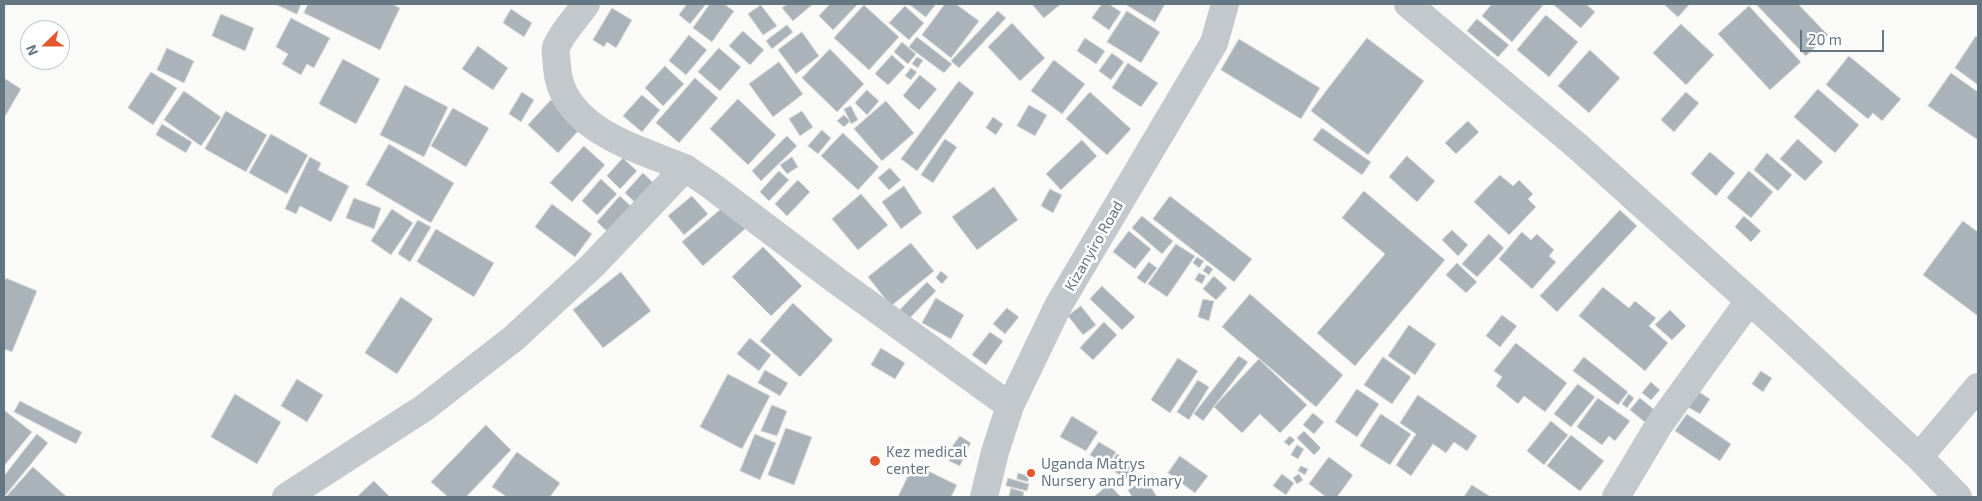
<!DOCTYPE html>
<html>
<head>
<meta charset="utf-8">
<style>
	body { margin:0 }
	#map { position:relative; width:1982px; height:501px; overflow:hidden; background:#fafaf8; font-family:"Exo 2",sans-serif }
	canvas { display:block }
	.frame { position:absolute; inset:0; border:5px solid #657683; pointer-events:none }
	.north { position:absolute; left:20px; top:20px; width:50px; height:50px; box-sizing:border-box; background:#fff; border:1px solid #c1c8cd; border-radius:50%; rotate:248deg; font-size:14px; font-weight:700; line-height:20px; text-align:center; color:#657683 }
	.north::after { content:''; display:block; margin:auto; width:18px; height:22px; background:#e4572e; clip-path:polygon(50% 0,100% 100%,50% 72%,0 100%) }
	.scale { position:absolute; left:1800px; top:30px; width:84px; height:22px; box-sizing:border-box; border:2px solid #657683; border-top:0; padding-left:6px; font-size:15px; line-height:18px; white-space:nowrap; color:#657683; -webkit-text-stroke:4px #fff; paint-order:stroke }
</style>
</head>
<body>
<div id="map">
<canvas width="1982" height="501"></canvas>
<div class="frame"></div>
<div class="north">N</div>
<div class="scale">20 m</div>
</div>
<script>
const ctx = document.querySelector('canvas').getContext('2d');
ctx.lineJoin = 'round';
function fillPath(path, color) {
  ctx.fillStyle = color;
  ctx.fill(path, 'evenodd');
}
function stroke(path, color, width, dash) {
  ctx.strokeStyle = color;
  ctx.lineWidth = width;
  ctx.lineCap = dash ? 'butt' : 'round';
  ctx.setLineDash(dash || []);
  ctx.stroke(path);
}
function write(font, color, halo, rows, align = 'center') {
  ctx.font = font + ' "Exo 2",sans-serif';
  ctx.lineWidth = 5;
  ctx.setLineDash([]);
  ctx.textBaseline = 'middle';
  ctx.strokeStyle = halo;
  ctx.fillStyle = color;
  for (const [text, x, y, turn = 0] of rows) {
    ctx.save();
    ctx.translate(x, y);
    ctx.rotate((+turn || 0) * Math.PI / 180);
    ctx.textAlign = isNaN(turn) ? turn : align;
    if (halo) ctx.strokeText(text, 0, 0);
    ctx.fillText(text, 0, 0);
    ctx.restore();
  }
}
const building = new Path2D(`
	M275 4H301L297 14Z
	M308 4H392L400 8 380 50 304 13Z
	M687 4H706L690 24 679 15Z
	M710 4H724L734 11 712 42 693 28Z
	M788 4H813L793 21 782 8Z
	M830 4H858L833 30 819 16Z
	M909 4H936L926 17Z
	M945 4H956L979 21 951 58 922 35Z
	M1032 4H1061L1044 18Z
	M1102 4H1109L1121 12 1109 30 1092 18Z
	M1125 4H1165L1155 22Z
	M1492 4H1544L1512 42 1482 16Z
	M1553 4H1586L1595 12 1581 28Z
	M1664 4H1690L1678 17Z
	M1756 4H1798L1828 35 1806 56Z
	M761 5 777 26 763 35 748 14Z
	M864 5 899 37 869 70 834 38Z
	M905 6 924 23 909 40 889 23Z
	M1749 6 1801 62 1770 90 1718 34Z
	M612 8 632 20 616 48 607 42 604 47 593 40Z
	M511 9 532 23 524 37 503 23Z
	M998 11 1006 18 959 68 951 61Z
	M1127 11 1160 32 1141 63 1107 42Z
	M221 14 254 28 245 51 212 36Z
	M1546 15 1578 42 1549 77 1517 50Z
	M291 18 330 38 314 68 307 64 301 75 282 64 288 54 276 47Z
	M1477 19 1509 45 1498 57 1467 31Z
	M1012 23 1045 58 1020 81 988 47Z
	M1681 24 1714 55 1686 85 1653 53Z
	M787 25 793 32 772 49 766 41Z
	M743 31 764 50 750 65 729 46Z
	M802 32 819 56 796 74 778 50Z
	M689 35 707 50 686 75 669 61Z
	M1976 36 1978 38V85L1955 68Z
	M917 37 952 64 944 73 909 47Z
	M1085 38 1105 51 1096 64 1077 51Z
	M1367 38 1424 81 1368 155 1311 111Z
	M1239 39 1320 88 1301 119 1221 70Z
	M902 42 916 54 908 64 894 52Z
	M478 46 508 68 493 90 462 69Z
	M167 48 194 61 184 83 157 70Z
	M719 48 741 67 720 91 698 72Z
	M830 49 864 84 837 112 802 78Z
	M1590 50 1620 78 1589 113 1558 86Z
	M1112 53 1124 62 1111 80 1099 71Z
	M892 55 905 67 888 85 875 74Z
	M1849 56 1901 99 1882 121 1873 113 1868 119 1826 85Z
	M917 57 923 60 918 68 912 64Z
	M343 59 380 79 356 124 319 104Z
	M1054 60 1085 84 1062 114 1031 91Z
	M779 62 803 94 773 117 749 84Z
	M1128 63 1158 83 1141 107 1112 88Z
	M665 66 684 84 663 106 645 88Z
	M911 68 917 72 911 80 905 76Z
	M151 72 177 88 153 125 128 108Z
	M1951 73 1978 92V140L1928 106Z
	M920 75 937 89 919 110 903 96Z
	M4 78 21 89 4 118Z
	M695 78 718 98 679 143 656 123Z
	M959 81 974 93 917 171 901 159Z
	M405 85 448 107 424 157 380 135Z
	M1818 89 1859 125 1835 153 1794 117Z
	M867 90 879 101 867 115 855 103Z
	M184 91 221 117 201 146 164 120Z
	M522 92 534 100 521 122 509 114Z
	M1090 92 1131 129 1107 155 1066 119Z
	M1686 92 1699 103 1674 132 1661 120Z
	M642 95 660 110 642 132 623 116Z
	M738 99 776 135 748 165 710 129Z
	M551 100 581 128 558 153 528 125Z
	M886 101 914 133 882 161 854 129Z
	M1029 105 1047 115 1035 136 1017 126Z
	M851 106 858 120 851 124 844 109Z
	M453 108 489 128 466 167 431 146Z
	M226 111 267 135 246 172 205 149Z
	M802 111 813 127 800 136 789 119Z
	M844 115 850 121 844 127 837 121Z
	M993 117 1003 124 996 135 986 128Z
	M1468 121 1479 132 1456 154 1445 143Z
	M162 124 192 142 186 153 156 135Z
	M1322 128 1371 162 1362 175 1313 140Z
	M822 130 831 138 818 154 808 146Z
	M843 133 879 167 858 190 821 156Z
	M271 134 308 155 287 194 249 173Z
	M787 136 797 146 761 181 752 171Z
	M945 139 957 147 933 183 921 175Z
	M1798 139 1823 162 1805 181 1780 159Z
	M1082 140 1097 156 1061 190 1046 174Z
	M389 144 454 183 431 223 366 185Z
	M584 146 605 165 572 202 550 183Z
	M1710 152 1735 173 1716 196 1691 174Z
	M1767 153 1792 175 1778 191 1754 170Z
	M1407 156 1435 181 1417 202 1389 177Z
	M310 157 321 163 318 170 349 186 331 222 300 206 296 214 285 209Z
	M792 157 798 167 787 174 780 165Z
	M623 158 637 171 620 189 607 176Z
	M890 168 901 180 889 190 878 178Z
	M779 171 789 180 769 201 760 192Z
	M1749 171 1773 192 1751 218 1727 198Z
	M643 173 660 189 642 209 625 193Z
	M1500 175 1513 186 1519 180 1533 194 1528 199 1536 207 1509 235 1474 202Z
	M601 179 617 194 597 215 582 201Z
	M798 180 810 192 787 216 775 204Z
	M904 186 922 213 901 229 882 202Z
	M994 187 1018 220 977 250 952 217Z
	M1050 189 1062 195 1053 213 1041 206Z
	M1364 191 1445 260 1355 366 1317 333 1385 254 1342 218Z
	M861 194 888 225 858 250 832 219Z
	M620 196 635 210 612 236 597 222Z
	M692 196 708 214 684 235 668 216Z
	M1170 196 1252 259 1234 282 1153 219Z
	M354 198 381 208 374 229 346 218Z
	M552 204 592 234 575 257 535 227Z
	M726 205 746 228 703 266 682 242Z
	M392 209 413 223 391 255 371 241Z
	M1620 210 1637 226 1557 312 1540 296Z
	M1142 216 1173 241 1162 254 1132 228Z
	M1744 216 1761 231 1751 242 1735 227Z
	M418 220 431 227 410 262 398 254Z
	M1963 221 1978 232V316L1923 275Z
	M436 229 494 263 474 297 417 262Z
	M1452 230 1468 245 1458 256 1442 240Z
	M1129 231 1151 249 1135 269 1113 252Z
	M1522 232 1531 240 1537 234 1554 250 1549 256 1556 262 1532 289 1499 259Z
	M1489 234 1504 248 1477 277 1462 264Z
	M911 243 934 271 891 306 868 277Z
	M1176 244 1195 256 1167 297 1148 284Z
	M763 247 802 286 771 316 732 277Z
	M1197 257 1204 261 1199 268 1193 263Z
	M1149 262 1157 268 1145 284 1137 278Z
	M1457 263 1477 282 1466 293 1446 275Z
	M1207 265 1213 269 1209 275 1203 271Z
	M941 271 948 277 942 284 936 278Z
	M621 272 651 311 603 348 573 310Z
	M1199 273 1206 276 1202 284 1195 280Z
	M1214 276 1227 288 1216 300 1203 289Z
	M6 278 37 291 12 352 4 349V282Z
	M927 282 936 291 905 323 896 314Z
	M1102 286 1135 317 1122 330 1090 299Z
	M1603 287 1629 308 1635 301 1656 318 1649 326 1668 343 1645 371 1579 316Z
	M1250 294 1343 375 1316 407 1222 327Z
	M401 297 433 319 397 374 365 353Z
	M936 298 964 315 951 339 922 323Z
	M1203 299 1214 301 1209 321 1198 317Z
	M793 303 833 340 800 377 760 341Z
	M1081 306 1096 325 1083 335 1068 316Z
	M1007 308 1019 317 1005 334 993 324Z
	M1670 310 1686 326 1672 340 1655 325Z
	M1502 315 1517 326 1500 347 1486 336Z
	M1104 322 1117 335 1093 360 1080 348Z
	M1409 325 1436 344 1415 375 1388 356Z
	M990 332 1003 341 986 365 972 355Z
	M750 338 771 355 759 371 737 354Z
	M1516 343 1567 383 1545 412 1524 396 1518 404 1496 386 1502 377 1494 371Z
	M881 348 905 363 895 379 871 365Z
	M1239 356 1248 362 1203 421 1194 414Z
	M1383 357 1411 377 1392 404 1364 385Z
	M1584 357 1628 392 1618 405 1573 371Z
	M1178 358 1198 371 1170 413 1151 400Z
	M1259 359 1307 405 1280 433 1260 414 1242 433 1214 407Z
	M765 370 788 383 780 396 758 383Z
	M1761 371 1772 378 1763 392 1752 384Z
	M728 374 770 396 742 449 700 427Z
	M297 379 323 395 307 422 281 406Z
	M1198 380 1209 387 1189 420 1177 412Z
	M1651 382 1660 390 1651 400 1642 393Z
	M1578 384 1595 397 1571 427 1554 414Z
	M1357 389 1379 404 1357 437 1335 422Z
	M1696 390 1710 399 1700 414 1686 406Z
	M235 394 281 422 257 464 211 437Z
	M1629 394 1634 398 1627 408 1622 404Z
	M1418 395 1477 436 1467 451 1454 442 1446 453 1433 444 1411 476 1396 465 1416 434 1400 423Z
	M1598 398 1630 421 1615 441 1609 436 1602 445 1577 427Z
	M1640 398 1656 411 1646 423 1630 410Z
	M20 401 82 432 76 444 14 412Z
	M772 405 787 411 777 436 761 431Z
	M4 410 32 432 4 466Z
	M1313 413 1324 422 1314 434 1303 425Z
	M1381 414 1411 434 1390 465 1360 446Z
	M1687 414 1731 444 1720 461 1675 431Z
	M1072 416 1098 432 1086 451 1060 437Z
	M1551 421 1568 435 1544 465 1527 451Z
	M486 425 511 450 466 497H448L431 482Z
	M786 428 812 437 794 485 768 475Z
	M1304 431 1321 448 1314 455 1297 438Z
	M37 434 48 443 4 497V476Z
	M755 434 776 443 760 480 740 471Z
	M1571 435 1604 461 1580 491 1547 466Z
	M960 436 971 443 963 455 952 447Z
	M1290 436 1295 440 1289 446 1284 442Z
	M1099 442 1116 452 1107 466 1090 455Z
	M1297 445 1304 449 1298 459 1291 455Z
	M517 452 560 483 550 497H507L492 487Z
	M952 454 963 459 960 466 949 461Z
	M1117 454 1135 466 1127 479 1108 468Z
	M1180 456 1208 476 1195 493 1168 473Z
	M1329 457 1353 475 1337 497H1326L1309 484Z
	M914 464 957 485 951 497H898Z
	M1301 466 1308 469 1305 475 1298 471Z
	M33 467 67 497H6Z
	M1018 473 1029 476 1028 482 1017 479Z
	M1282 474 1294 483 1286 495 1273 486Z
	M1299 474 1303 480 1297 484 1293 478Z
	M1008 478 1029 484 1027 491 1006 486Z
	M1146 479 1157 497H1132L1128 490Z
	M374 481 390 497H357Z
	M1109 484 1121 497H1094Z
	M1472 485 1491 497H1464Z
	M1011 488 1024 492 1023 497H1009Z`);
fillPath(building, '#aab3b9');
stroke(building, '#dcdcda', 1);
stroke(new Path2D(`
	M586 4C577 17 564 30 557 45 554 50 557 61 557 67 561 129 638 149 685 168
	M1408 4 1576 145 1781 329 1919 457 1958 497
	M1919 457 1978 387
	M286 497 424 408 514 338 593 265 685 168 713 187 837 281 1010 406
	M984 497 995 452 1010 406 1058 306 1214 43 1225 4
	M1616 497 1659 425 1749 301`), '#c3c8cc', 28);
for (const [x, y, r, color] of [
	[875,461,6,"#e4572e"],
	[1031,473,5,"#e4572e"]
]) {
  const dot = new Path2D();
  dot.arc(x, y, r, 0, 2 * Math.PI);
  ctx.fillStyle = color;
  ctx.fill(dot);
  stroke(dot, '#fff', 2);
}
write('15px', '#657683', '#fff', [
	["Kizanyiro Road",1094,246,-60]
]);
write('15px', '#657683', '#fff', [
	["Kez medical",886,452],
	["center",886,469],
	["Uganda Matrys",1041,464],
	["Nursery and Primary",1041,481]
], 'left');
</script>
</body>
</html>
